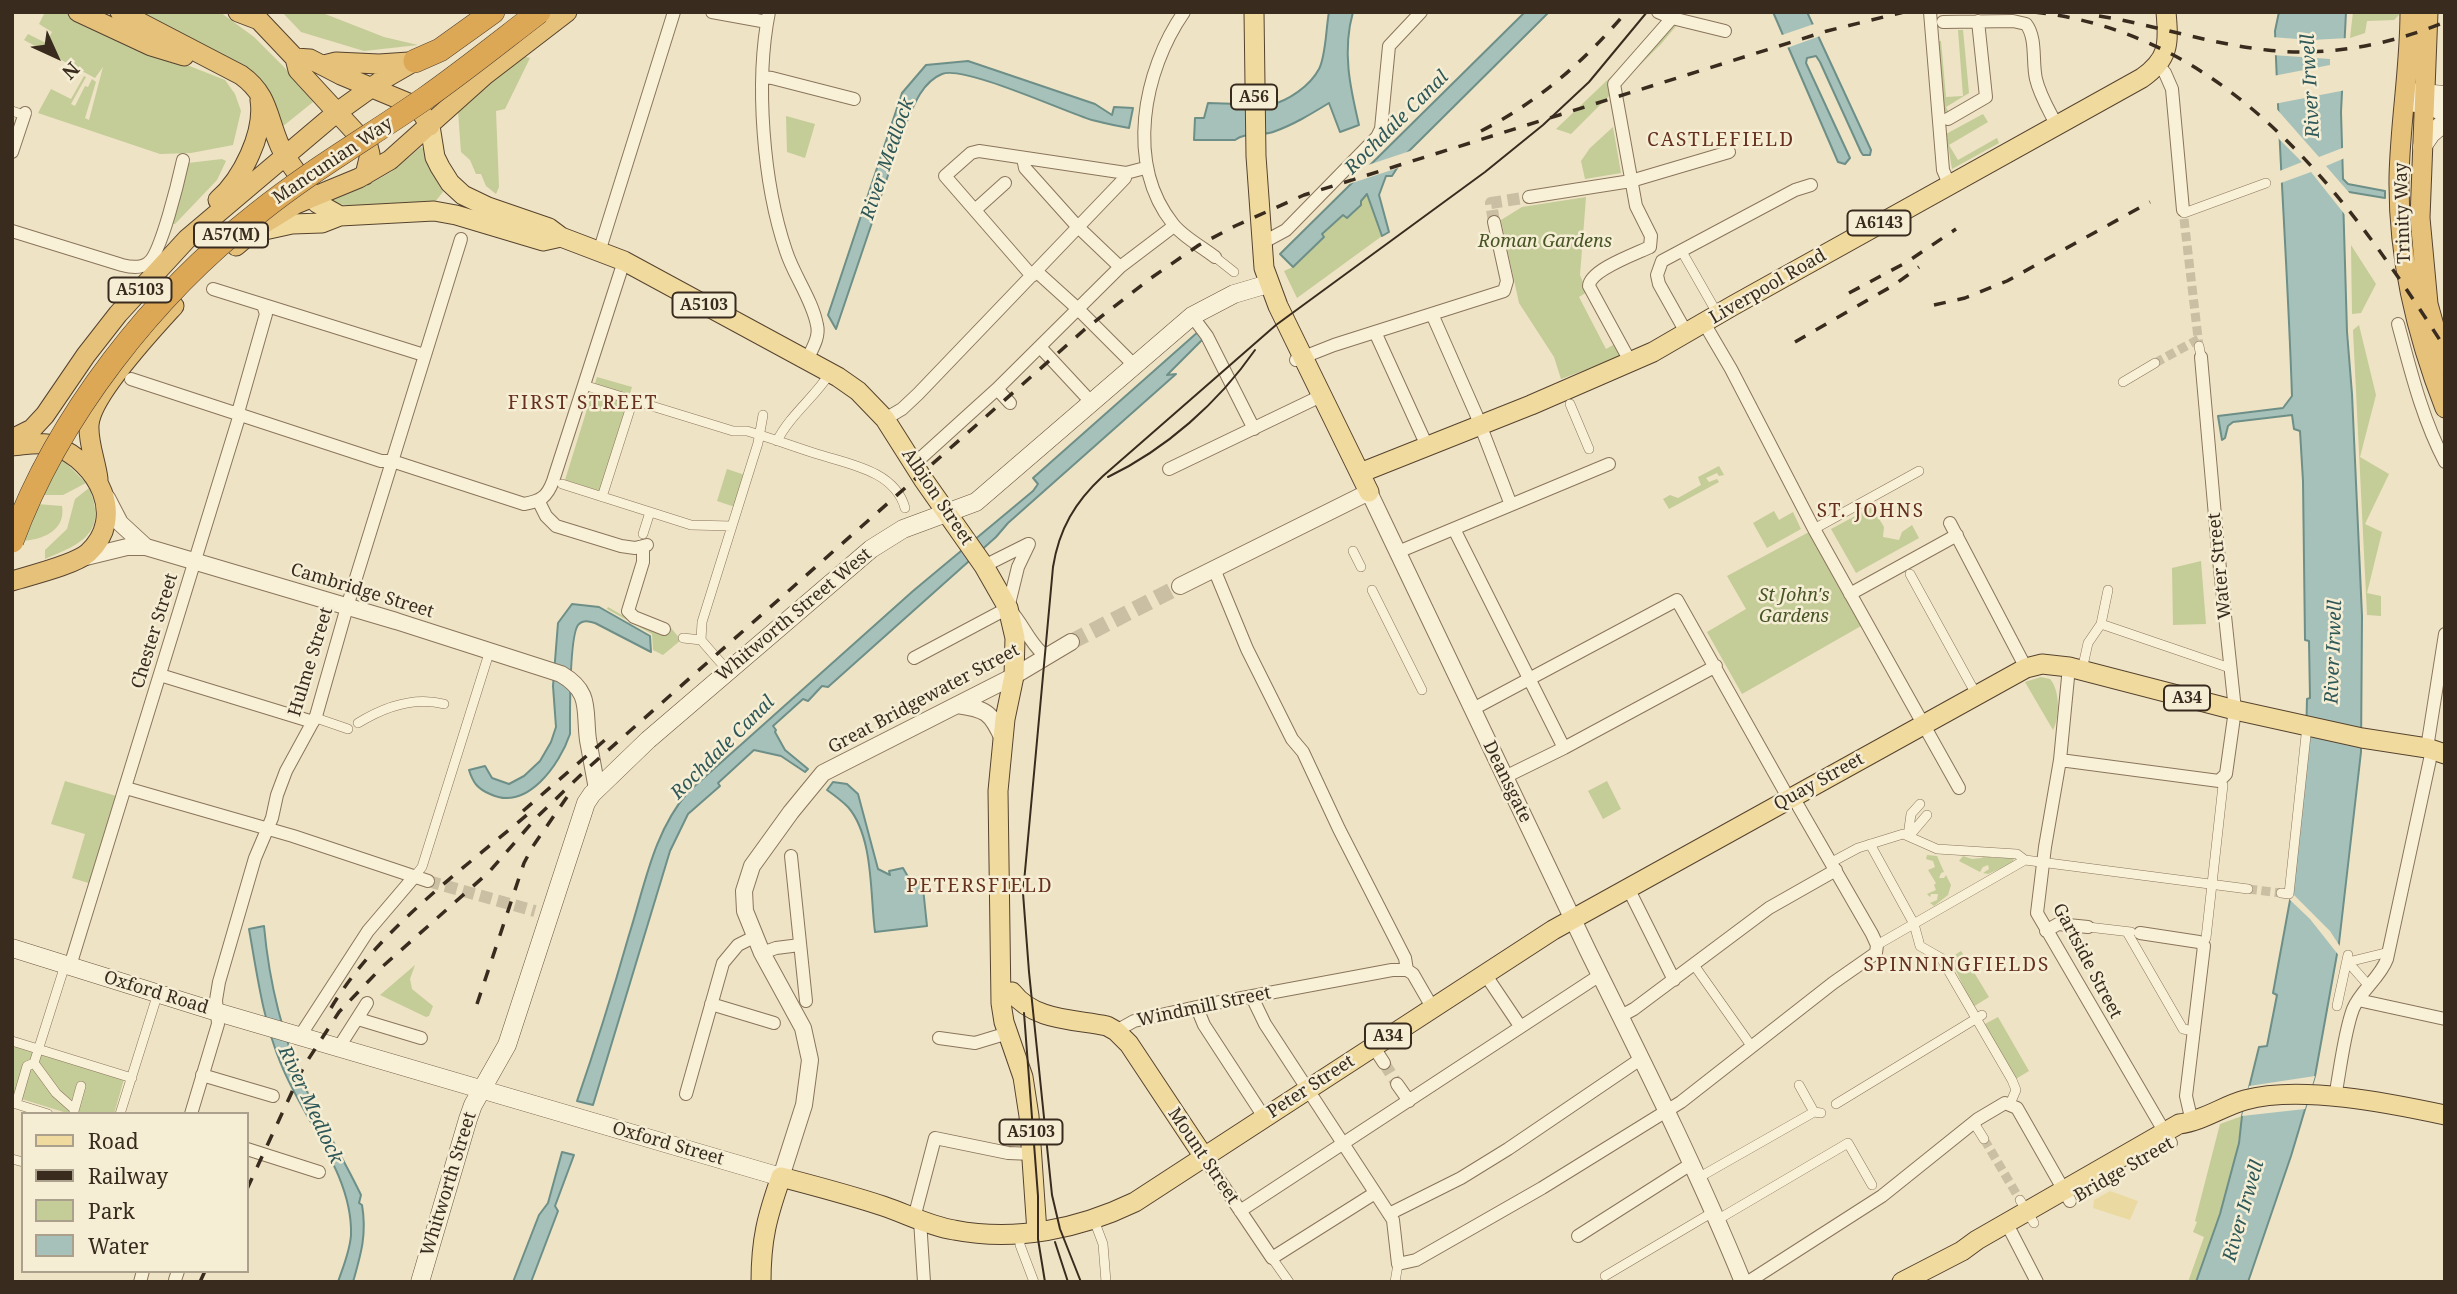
<!DOCTYPE html>
<html>
<head>
<meta charset="utf-8">
<style>
	body { margin:0 }
	#map { position:relative; width:2457px; height:1294px; overflow:hidden; background:#eee3c4; font-family:"Noto Serif",serif }
	canvas { display:block }
	.frame { position:absolute; inset:0; border:14px solid #392c1f; pointer-events:none }
	.legend { position:absolute; left:21px; top:1112px; width:228px; height:161px; box-sizing:border-box; background:#f5edd4; border:2px solid #aaa08c; margin:0; padding:9px 12px; list-style:none; font-size:21px; color:#392c1f }
	.legend li { display:flex; align-items:center; gap:14px; height:35px }
	.legend b { width:35px; border:2px solid #aaa08c }
	.north { position:absolute; left:21px; top:21px; width:70px; height:70px; -webkit-text-stroke:5px #f5edd4; paint-order:stroke; rotate:135deg; font-size:19px; font-weight:700; line-height:28px; text-align:center; color:#392c1f }
	.north::after { content:''; display:block; margin:auto; width:24px; height:32px; background:#392c1f; clip-path:polygon(50% 0,100% 100%,50% 72%,0 100%) }
</style>
</head>
<body>
<div id="map">
<canvas width="2457" height="1294"></canvas>
<div class="frame"></div>
<ul class="legend">
<li><b style="height:9px;background:#f1da9d"></b>Road</li>
<li><b style="height:9px;background:#392c1f"></b>Railway</li>
<li><b style="height:19px;background:#c4cc98"></b>Park</li>
<li><b style="height:19px;background:#a6c1ba"></b>Water</li>
</ul>
<div class="north">N</div>
</div>
<script>
const ctx = document.querySelector('canvas').getContext('2d');
ctx.lineJoin = 'round';
function fillPath(path, color) {
  ctx.fillStyle = color;
  ctx.fill(path, 'evenodd');
}
function stroke(path, color, width, dash) {
  ctx.strokeStyle = color;
  ctx.lineWidth = width;
  ctx.lineCap = dash ? 'butt' : 'round';
  ctx.setLineDash(dash || []);
  ctx.stroke(path);
}
function write(font, color, halo, rows, align = 'center') {
  ctx.font = font + ' "Noto Serif",serif';
  ctx.lineWidth = 5;
  ctx.setLineDash([]);
  ctx.textBaseline = 'middle';
  ctx.strokeStyle = halo;
  ctx.fillStyle = color;
  for (const [text, x, y, turn = 0] of rows) {
    ctx.save();
    ctx.translate(x, y);
    ctx.rotate((+turn || 0) * Math.PI / 180);
    ctx.textAlign = isNaN(turn) ? turn : align;
    if (halo) ctx.strokeText(text, 0, 0);
    ctx.fillText(text, 0, 0);
    ctx.restore();
  }
}
fillPath(new Path2D(`
	M42 12H68L154 52 225 80 235 94 241 111 233 145 191 153 160 154 38 113 51 89 71 99 84 76 86 77 71 104 75 106 85 86 88 87 92 79 96 82 85 118 89 120 103 67 95 78 24 40 28 34 46 43 52 32 39 24 44 14Z
	M133 12H220L254 37 284 67 313 102 282 127 267 92Z
	M282 12H320L384 37 418 45 364 51 301 32Z
	M1670 12H1688L1661 44 1571 134 1556 129 1619 69Z
	M2353 12H2397L2399 15 2394 20 2367 21 2365 33 2350 38Z
	M1958 30H1963L1969 93 1946 107 1949 113 1944 115 1938 41H1941L1946 97 1963 96Z
	M522 56 530 58 505 109 496 111 499 187 496 194 486 186 481 174H476L470 160 461 152 458 111Z
	M1983 114 1988 122 1949 145 1958 160 1997 138 1999 143 1952 169 1946 134Z
	M786 116 815 124 805 158 787 152Z
	M1613 127 1621 173 1585 179 1581 161 1590 148Z
	M421 147 426 150 430 167 443 192 434 203 355 207 334 203 333 199 373 182 391 172Z
	M222 159 226 161 217 180 175 224H171L188 163Z
	M1368 194 1382 236 1297 298 1284 271 1293 267 1323 237 1321 234 1344 215 1347 218 1361 205V201Z
	M1586 197 1580 275 1587 292 1579 297 1606 349 1615 344 1622 356 1561 379 1554 357 1519 303 1501 220 1522 207Z
	M2351 245 2376 284 2361 313 2352 314Z
	M2359 325 2376 395 2360 457 2389 474 2365 524 2382 532 2367 593 2381 596V616L2367 615 2353 330Z
	M597 377 632 387 600 491 565 480Z
	M60 457 86 483 63 495H42Z
	M1719 466 1724 475 1719 476 1717 473 1706 478 1709 482 1717 479 1719 482 1669 509 1663 499 1670 495 1678 498 1701 485 1698 477Z
	M727 469 745 475 735 507 717 501Z
	M89 488C108 533 81 544 45 559V550L67 529 75 499Z
	M37 504 62 506C66 531 42 540 21 541Z
	M1872 507 1884 527 1883 537 1899 540 1902 532 1912 525 1919 538 1856 573 1831 529Z
	M1774 511 1779 520 1793 512 1801 529 1767 548 1753 523Z
	M1809 532 1861 626 1742 694 1707 632 1746 609 1727 576Z
	M2201 561 2206 624 2173 625 2172 568Z
	M608 607 634 622 658 630 662 635 671 628 681 640 663 655 653 650 652 634 607 609Z
	M2041 677 2050 679C2060 690 2060 717 2053 730L2025 682Z
	M65 781 123 798 95 885 72 878 85 834 51 824Z
	M1607 781 1621 809 1603 819 1588 791Z
	M1984 854 1992 858H2014L2013 863 1988 874 1983 873 1989 869 1988 865 1983 867 1980 872 1959 861 1963 856 1972 859 1982 858Z
	M1927 855 1937 856 1944 872 1941 873 1939 878H1944L1946 875 1951 885 1948 895 1934 906 1930 903 1937 900 1938 894H1931L1930 897 1927 894 1936 890 1934 885 1936 883 1928 870 1935 867 1933 861 1926 859Z
	M1961 951 1989 997 1973 1007 1950 958Z
	M415 965 410 979 412 989 433 1006 429 1016 426 1017 380 995Z
	M1998 1017 2029 1071 2014 1080 1983 1025Z
	M12 1044 124 1079 114 1114H70L12 1096Z
	M2242 1116C2236 1173 2215 1228 2196 1282H2188L2204 1237 2193 1232 2197 1222 2195 1221 2220 1124Z`), '#c4cc98');
fillPath(new Path2D(`
	M2110 1191 2138 1201 2130 1220 2093 1208 2094 1200Z`), '#eadaa2');
const water = new Path2D(`
	M1329 12H1353C1342 51 1350 87 1359 125L1340 132 1329 103C1311 114 1293 125 1273 132 1261 136 1245 132 1235 140H1194L1195 118H1204L1208 103 1270 105C1288 101 1310 86 1319 69 1326 56 1326 27 1329 12Z
	M1525 12H1549L1406 154 1392 176H1386L1379 195 1389 232 1382 236 1367 194 1361 201V205L1347 218 1343 215 1322 234 1324 237 1293 267 1280 254Z
	M1773 12H1807L1871 150 1870 155H1863L1861 152 1820 62 1816 56 1807 58 1806 63 1850 158 1845 164 1838 162Z
	M2279 12H2346L2341 112 2343 179 2348 184 2385 191V198L2349 192 2343 196 2347 332 2352 394 2362 616 2361 752 2339 943 2315 1076 2291 1156 2248 1282H2196L2220 1214 2239 1143 2242 1116 2259 1047 2267 1046 2277 995 2273 993 2295 873 2306 739 2307 699 2310 698 2309 641 2305 640 2303 481 2300 431 2294 429 2292 415 2233 422 2228 426 2225 438 2222 440 2218 416 2283 408 2292 396C2288 274 2279 153 2275 31Z
	M968 61 1095 104 1112 115 1114 107 1133 108 1129 128C1117 126 1104 123 1092 120 1065 112 964 65 942 74 920 83 912 110 903 131L836 329 828 315 902 93 926 65Z
	M1199 331 1204 338 1167 375 1176 374 1008 523 996 537 828 687 822 686 808 701 803 699 773 726 776 730 775 732 785 750 808 769 805 772 781 756 754 750 718 783 720 786 688 814 670 851 593 1105 577 1101C596 1046 613 991 629 935 645 885 653 833 688 792L913 591 1033 491 1038 484 1033 478Z
	M572 604 599 607 650 636 651 652 595 623C590 622 584 619 579 624 569 632 570 718 570 734 560 764 527 812 490 794 478 789 473 783 469 770L485 766 492 778 509 784 524 776 540 761 551 742 556 727 553 686 558 623Z
	M833 782 847 784 858 794 878 869 890 875 889 871 903 868 911 882 918 879 923 888 927 926 875 932C870 896 874 837 848 807 842 801 834 795 827 790Z
	M264 926C269 981 282 1036 305 1087 322 1124 345 1161 361 1195L359 1203 362 1205C367 1234 361 1254 353 1282H338C343 1267 350 1251 351 1235 353 1174 302 1118 281 1064 263 1021 257 974 249 929Z
	M562 1152 574 1155 555 1206 558 1211 531 1282H513L539 1215 548 1203Z`);
fillPath(water, '#a6c1ba');
stroke(water, '#6d8f88', 2);
fillPath(new Path2D(`
	M1817 23 1823 35 1784 49 1779 36Z
	M2271 37 2311 40 2349 38 2346 90 2274 104 2273 76 2330 65V59L2272 55Z
	M2274 106 2319 157 2345 147V158L2326 166 2352 196 2346 197V216L2311 172 2278 184 2277 172 2302 162 2275 135Z
	M1416 149 1401 167 1346 185 1365 166Z
	M2291 892 2330 931 2341 948 2340 957 2310 919 2290 900Z
	M2315 1076 2305 1109 2242 1116 2249 1086Z`), '#eee3c4');
stroke(new Path2D(`
	M2184 219 2199 346
	M2155 363 2199 339
	M2248 889 2281 893
	M1984 1139 2020 1200`), '#cabea3', 9, [9, 4.5]);
stroke(new Path2D(`
	M1494 222 1491 203 1529 197
	M428 881 535 911
	M1384 1063 1397 1084`), '#cabea3', 12, [12, 6]);
stroke(new Path2D(`
	M1071 642 1180 586`), '#cabea3', 16, [16, 8]);
const pedestrian = new Path2D(`
	M12 111 18 113
	M2184 213 2266 183
	M1681 250 1713 306
	M1215 257 1234 272
	M2199 346 2201 357
	M2123 382 2155 363
	M590 387 733 431H747L760 435C779 441 798 448 817 454 849 464 895 471 905 508
	M1570 404 1589 449
	M777 441C790 415 815 397 830 373
	M562 484 691 525 732 526
	M602 497 633 400
	M1814 529 1919 471
	M643 534 650 512
	M1353 551 1361 567
	M1910 574 1976 694
	M1372 590 1422 690
	M2101 624 2230 668
	M683 638 701 640
	M2082 670 2088 643 2101 624 2108 590
	M728 671 701 640 702 622 758 443 763 415
	M319 719 348 729
	M358 723C384 707 413 696 444 704
	M1910 835 1927 815
	M1908 836 1911 814 1920 804
	M1870 844 1914 924 1920 946 1941 958 2012 1080 2016 1090 2010 1104
	M1832 862 1858 848 1903 834 1937 849 2017 854 2025 860 2248 889
	M414 877 422 867 490 650
	M2281 893 2289 894 2307 726
	M2088 927 2131 932
	M2127 932 2183 1029 2194 1031
	M2202 944 2206 938 2223 785 2219 781
	M1877 945 2025 860
	M2347 961 2369 986
	M2348 962 2389 952
	M1694 965 1752 1047
	M2337 1006 2348 955
	M12 1041 132 1078
	M34 1063 56 1093 74 1109
	M1799 1085 1814 1112
	M13 1103 48 1114
	M16 1104 27 1066 34 1063 65 965
	M1836 1104 1982 1015
	M74 1111 81 1086
	M120 1114 158 993
	M1974 1123 1984 1139
	M12 1159 23 1162
	M1698 1178 1814 1112 1821 1113
	M2020 1200 2034 1223
	M1094 1220 1103 1244 1106 1282
	M1717 1220 1848 1143 1872 1185
	M1020 1233V1245L1034 1282
	M1272 1258 1289 1282
	M1605 1276 1713 1212
	M1395 1282 1398 1264`);
const minor = new Path2D(`
	M712 12 767 22
	M769 12C755 82 763 183 786 251 794 276 812 299 817 325 820 337 812 349 807 360
	M1184 12C1143 71 1125 164 1173 224 1183 237 1201 246 1215 257
	M1658 12 1672 18 1725 31
	M1930 12 1943 170 1949 184
	M1943 22 2013 21 2026 24C2037 38 2032 62 2036 79 2040 96 2049 110 2057 126
	M2159 66 2165 73 2172 89 2183 210
	M763 77 772 78 854 99
	M1948 119 1986 97 1978 21
	M12 152 25 113
	M1023 158 1025 168 1076 225 1120 267
	M1529 197 1631 181 1729 152
	M975 210 1005 183
	M12 231 122 265C130 267 140 269 148 263 161 254 179 178 183 160
	M1262 243 1286 230 1377 137 1381 129 1389 46 1421 12
	M1650 247 1651 236 1636 206 1614 84 1672 18
	M599 252 674 12
	M1662 261 1795 190 1811 185
	M1662 261 1657 275 1659 284 1687 334
	M1036 271 1078 309 1135 366
	M1032 276 945 176 971 153 979 151 1126 173 1145 168
	M213 289 424 355
	M1432 314 1476 414 1511 505
	M1192 316 1207 336 1254 429
	M1704 323 1731 369 1814 529 1959 788
	M2398 324C2411 372 2422 418 2445 462
	M1375 332 1427 446
	M1040 347 1092 403
	M1296 360 1334 345 1504 291 1507 281 1494 222
	M1631 363 1589 286C1590 270 1635 254 1650 247
	M131 379 381 461H392L524 504C541 501 547 497 553 481L624 261
	M997 389 1010 403
	M885 419 902 409 918 394 1125 178 1126 173
	M912 463 923 456 997 389 1120 267 1174 226
	M1169 469 1323 395
	M539 502 546 516 556 526 621 546 635 548 647 545
	M1950 523 2026 668
	M1454 529 1564 748
	M643 546V562L628 611 634 617 664 629
	M1398 552 1609 464
	M984 566 1028 544
	M1214 569 1247 649 1292 739 1303 752 1339 829 1405 958 1407 970 1413 974 1432 1007
	M1850 594 1957 535
	M1008 608 1018 567 1029 544
	M1009 609C1022 622 1028 640 1042 653H1049
	M914 658 1008 608
	M2069 667 2060 760 2045 847 2037 913 2171 1143
	M160 675 313 722
	M1473 709 1677 600 1789 799
	M2427 748 2445 634
	M2060 760 2219 781 2226 774 2235 710 2218 550 2201 357
	M1505 777 1564 748 1716 666
	M126 788 293 836 428 881
	M791 856 806 1001
	M1628 888 1674 980
	M2046 931 2058 924 2088 927
	M2140 933 2199 942 2204 946 2186 1096 2192 1122
	M762 953 776 948 800 945
	M70 966 240 414 239 409 266 314 263 305
	M1485 974 1520 1026
	M1252 997 1265 1024 1393 1220 1398 1264 1416 1260 1542 1188 1681 1102 1833 983 1876 953 1877 945 1872 934 1793 797
	M2358 1000 2445 1019
	M711 1004 774 1023
	M1197 1008 1204 1025 1264 1117
	M1621 1016 1634 1009 1769 908 1836 870
	M358 1019 421 1038
	M1116 1031 1134 1021 1210 1004 1392 970H1407
	M300 1036 368 931 414 877
	M939 1038 975 1043 1008 1033
	M1373 1046 1384 1063
	M339 1047 367 1003
	M202 1075 273 1096
	M1397 1084 1409 1101
	M686 1094 723 963 738 945 754 937
	M2335 1097C2340 1071 2344 1033 2353 1009 2361 990 2380 978 2387 959L2432 750
	M191 1114 218 1024 216 1000 219 982 255 858 272 818 277 795 286 771 316 716 347 607 461 239
	M247 1149 319 1172
	M1204 1157 1272 1258 1375 1193
	M1240 1211 1600 975
	M1389 1214 1461 1178 1508 1149 1642 1058
	M914 1218 935 1138 1008 1153 1033 1154
	M920 1220 924 1282
	M2007 1224 2037 1282
	M1578 1236 1691 1164
	M175 1280 178 1271
	M140 1282 143 1271
	M1748 1282 1882 1196 1978 1119 2005 1103 2017 1108 2070 1201`);
const tertiary = new Path2D(`
	M107 498 120 523 146 547
	M82 558 127 547H146L396 621 561 674C592 692 584 710 588 740 591 756 594 772 597 789
	M1180 586 1369 492C1441 645 1514 798 1588 951 1642 1060 1697 1169 1743 1282
	M957 705C986 709 991 712 1003 739
	M781 1177 804 1105 810 1060 803 1028 762 953 745 911 744 891 752 866 791 812 823 773 1014 676 1071 642`);
const secondary = new Path2D(`
	M2417 92C2426 101 2431 110 2445 111
	M2415 103 2433 94 2445 95
	M2422 147 2431 134 2445 122
	M12 948 217 1012 781 1177
	M420 1282 468 1119 473 1105 507 1045 586 803 592 794 648 740 871 549 903 529 976 502 1192 316 1234 294 1268 284`);
const primary = new Path2D(`
	M1254 12 1256 156 1264 268 1278 306 1369 492
	M430 126 435 157 440 167 450 183 463 195 488 207 549 228 561 237 624 261 838 377 858 391 885 419 923 479 984 566 1008 608 1015 638 1014 676 1005 719 998 791 1001 1003 1004 1022 1023 1077 1029 1116 1037 1232
	M313 197 317 203 340 216 434 211 456 215 543 241 561 237
	M251 233 292 224 322 223 340 216
	M1360 473 1531 405 1653 352 1734 305 2142 78C2169 59 2169 44 2166 12
	M1012 992C1034 1021 1074 1019 1107 1026L1116 1031 1129 1044 1204 1157
	M761 1282C761 1239 767 1217 781 1177 815 1186 850 1195 883 1206 907 1214 929 1226 954 1230 1016 1242 1079 1229 1135 1202L1553 930 2026 668 2042 664 2069 667 2235 710 2362 738 2427 748 2445 754
	M1902 1282 1962 1251 1977 1240 2179 1124C2203 1121 2223 1106 2245 1100 2300 1085 2389 1103 2445 1115`);
const trunk = new Path2D(`
	M78 12 151 46 184 56
	M120 12 241 75C269 95 267 117 280 146 287 162 301 177 310 192
	M238 12 259 20 295 58 310 59 341 75 418 107 430 126
	M2410 12C2410 68 2400 123 2399 178 2398 258 2416 334 2445 408
	M2428 12 2420 218 2428 304 2445 365
	M295 58 298 70 368 146 370 154 365 175
	M324 65 336 62 379 64 409 62
	M218 200C242 179 265 133 260 100
	M236 246 257 228 296 204 359 178 390 160 485 75 567 12
	M12 439 32 429 45 415 86 355 118 314 187 239 336 113 382 80 415 61
	M12 446C26 445 42 441 55 446 98 462 127 517 88 553 74 565 31 575 12 581
	M98 479C96 462 88 443 89 425 91 395 153 329 174 306`);
const motorway = new Path2D(`
	M415 61 440 50 493 12`);
stroke(pedestrian, '#89755b', 10);
stroke(minor, '#89755b', 14);
stroke(tertiary, '#89755b', 18);
stroke(secondary, '#6a563e', 19);
stroke(primary, '#56432f', 21);
stroke(trunk, '#56432f', 21);
stroke(motorway, '#56432f', 24);
stroke(pedestrian, '#f9f0d8', 9);
stroke(minor, '#f9f0d8', 12);
stroke(tertiary, '#f9f0d8', 16);
stroke(secondary, '#f9f0d8', 18);
stroke(primary, '#f1da9d', 19);
stroke(trunk, '#e6c17a', 19);
stroke(motorway, '#dca856', 23);
stroke(new Path2D(`
	M1108 477C1166 449 1218 403 1255 350
	M1024 1013 1038 1196V1239L1045 1282
	M1055 1242 1068 1282
	M1081 1282 1060 1229 1052 1195 1029 972 1023 893 1053 567C1059 529 1075 502 1103 476L1276 325 1485 172 1543 125 1589 82 1647 12`), '#392c1f', 2);
stroke(new Path2D(`
	M2034 12C2230 33 2347 195 2445 348
	M2099 16C2155 25 2210 44 2267 50 2328 57 2389 45 2445 22
	M1481 131C1538 102 1585 61 1626 12
	M1849 293 1907 262 1956 229
	M1934 305 1965 298 2007 281 2150 202
	M1795 342 1894 285 1919 267
	M523 811 613 733
	M477 1004 524 863 533 846 567 797
	M331 1008C378 929 465 868 535 808
	M247 1189 304 1066 339 1012 382 967 489 872 537 817 588 768 1084 330 1151 278 1199 245 1235 226 1304 195 1827 31 1904 12
	M200 1282 205 1271`), '#392c1f', 3.5, [12, 12]);
const motorwayBridge = new Path2D(`
	M12 541C58 416 153 295 258 213 310 171 369 137 424 99 464 71 501 41 539 12`);
stroke(motorwayBridge, '#56432f', 24, []);
stroke(motorwayBridge, '#dca856', 23);
for (const [x, y, w] of [
	[1254,97,46],
	[1879,223,63],
	[231,235,74],
	[140,290,63],
	[704,305,63],
	[2187,698,46],
	[1388,1036,46],
	[1031,1132,63]
]) {
  const box = new Path2D();
  box.roundRect(x - w / 2, y - 12.5, w, 25, 5);
  ctx.fillStyle = '#f5edd4';
  ctx.fill(box);
  stroke(box, '#392c1f', 2);
}
write('bold 16px', '#392c1f', null, [
	["A56",1254,97],
	["A6143",1879,223],
	["A57(M)",231,235],
	["A5103",140,290],
	["A5103",704,305],
	["A34",2187,698],
	["A34",1388,1036],
	["A5103",1031,1132]
]);
write('18px', '#392c1f', '#f5edd4', [
	["Mancunian Way",333,161,-34],
	["Trinity Way",2403,213,-92],
	["Liverpool Road",1768,287,-30],
	["Albion Street",937,497,56],
	["Water Street",2220,566,-96],
	["Cambridge Street",362,591,17],
	["Whitworth Street West",794,615,-40],
	["Chester Street",155,631,-73],
	["Hulme Street",311,662,-73],
	["Great Bridgewater Street",924,699,-28],
	["Deansgate",1507,782,64],
	["Quay Street",1819,782,-29],
	["Gartside Street",2087,961,62],
	["Oxford Road",156,993,17],
	["Windmill Street",1204,1007,-12],
	["Peter Street",1311,1087,-33],
	["Oxford Street",668,1144,16],
	["Mount Street",1203,1156,56],
	["Bridge Street",2124,1170,-30],
	["Whitworth Street",449,1184,-73]
]);
write('italic 18px', '#475525', '#f5edd4', [
	["Roman Gardens",1545,242],
	["St John's",1794,596],
	["Gardens",1794,617]
]);
write('italic 19px', '#2e5858', '#f5edd4', [
	["River Irwell",2311,86,-93],
	["Rochdale Canal",1397,123,-45],
	["River Medlock",888,159,-71],
	["River Irwell",2334,652,-88],
	["Rochdale Canal",723,748,-45],
	["River Medlock",310,1105,65],
	["River Irwell",2244,1211,-74]
]);
ctx.letterSpacing = '2px';
write('19px', '#65301e', '#f5edd4', [
	["CASTLEFIELD",1721,141],
	["FIRST STREET",583,404],
	["ST. JOHNS",1871,512],
	["PETERSFIELD",980,887],
	["SPINNINGFIELDS",1957,966]
]);
ctx.letterSpacing = '0px';
</script>
</body>
</html>
